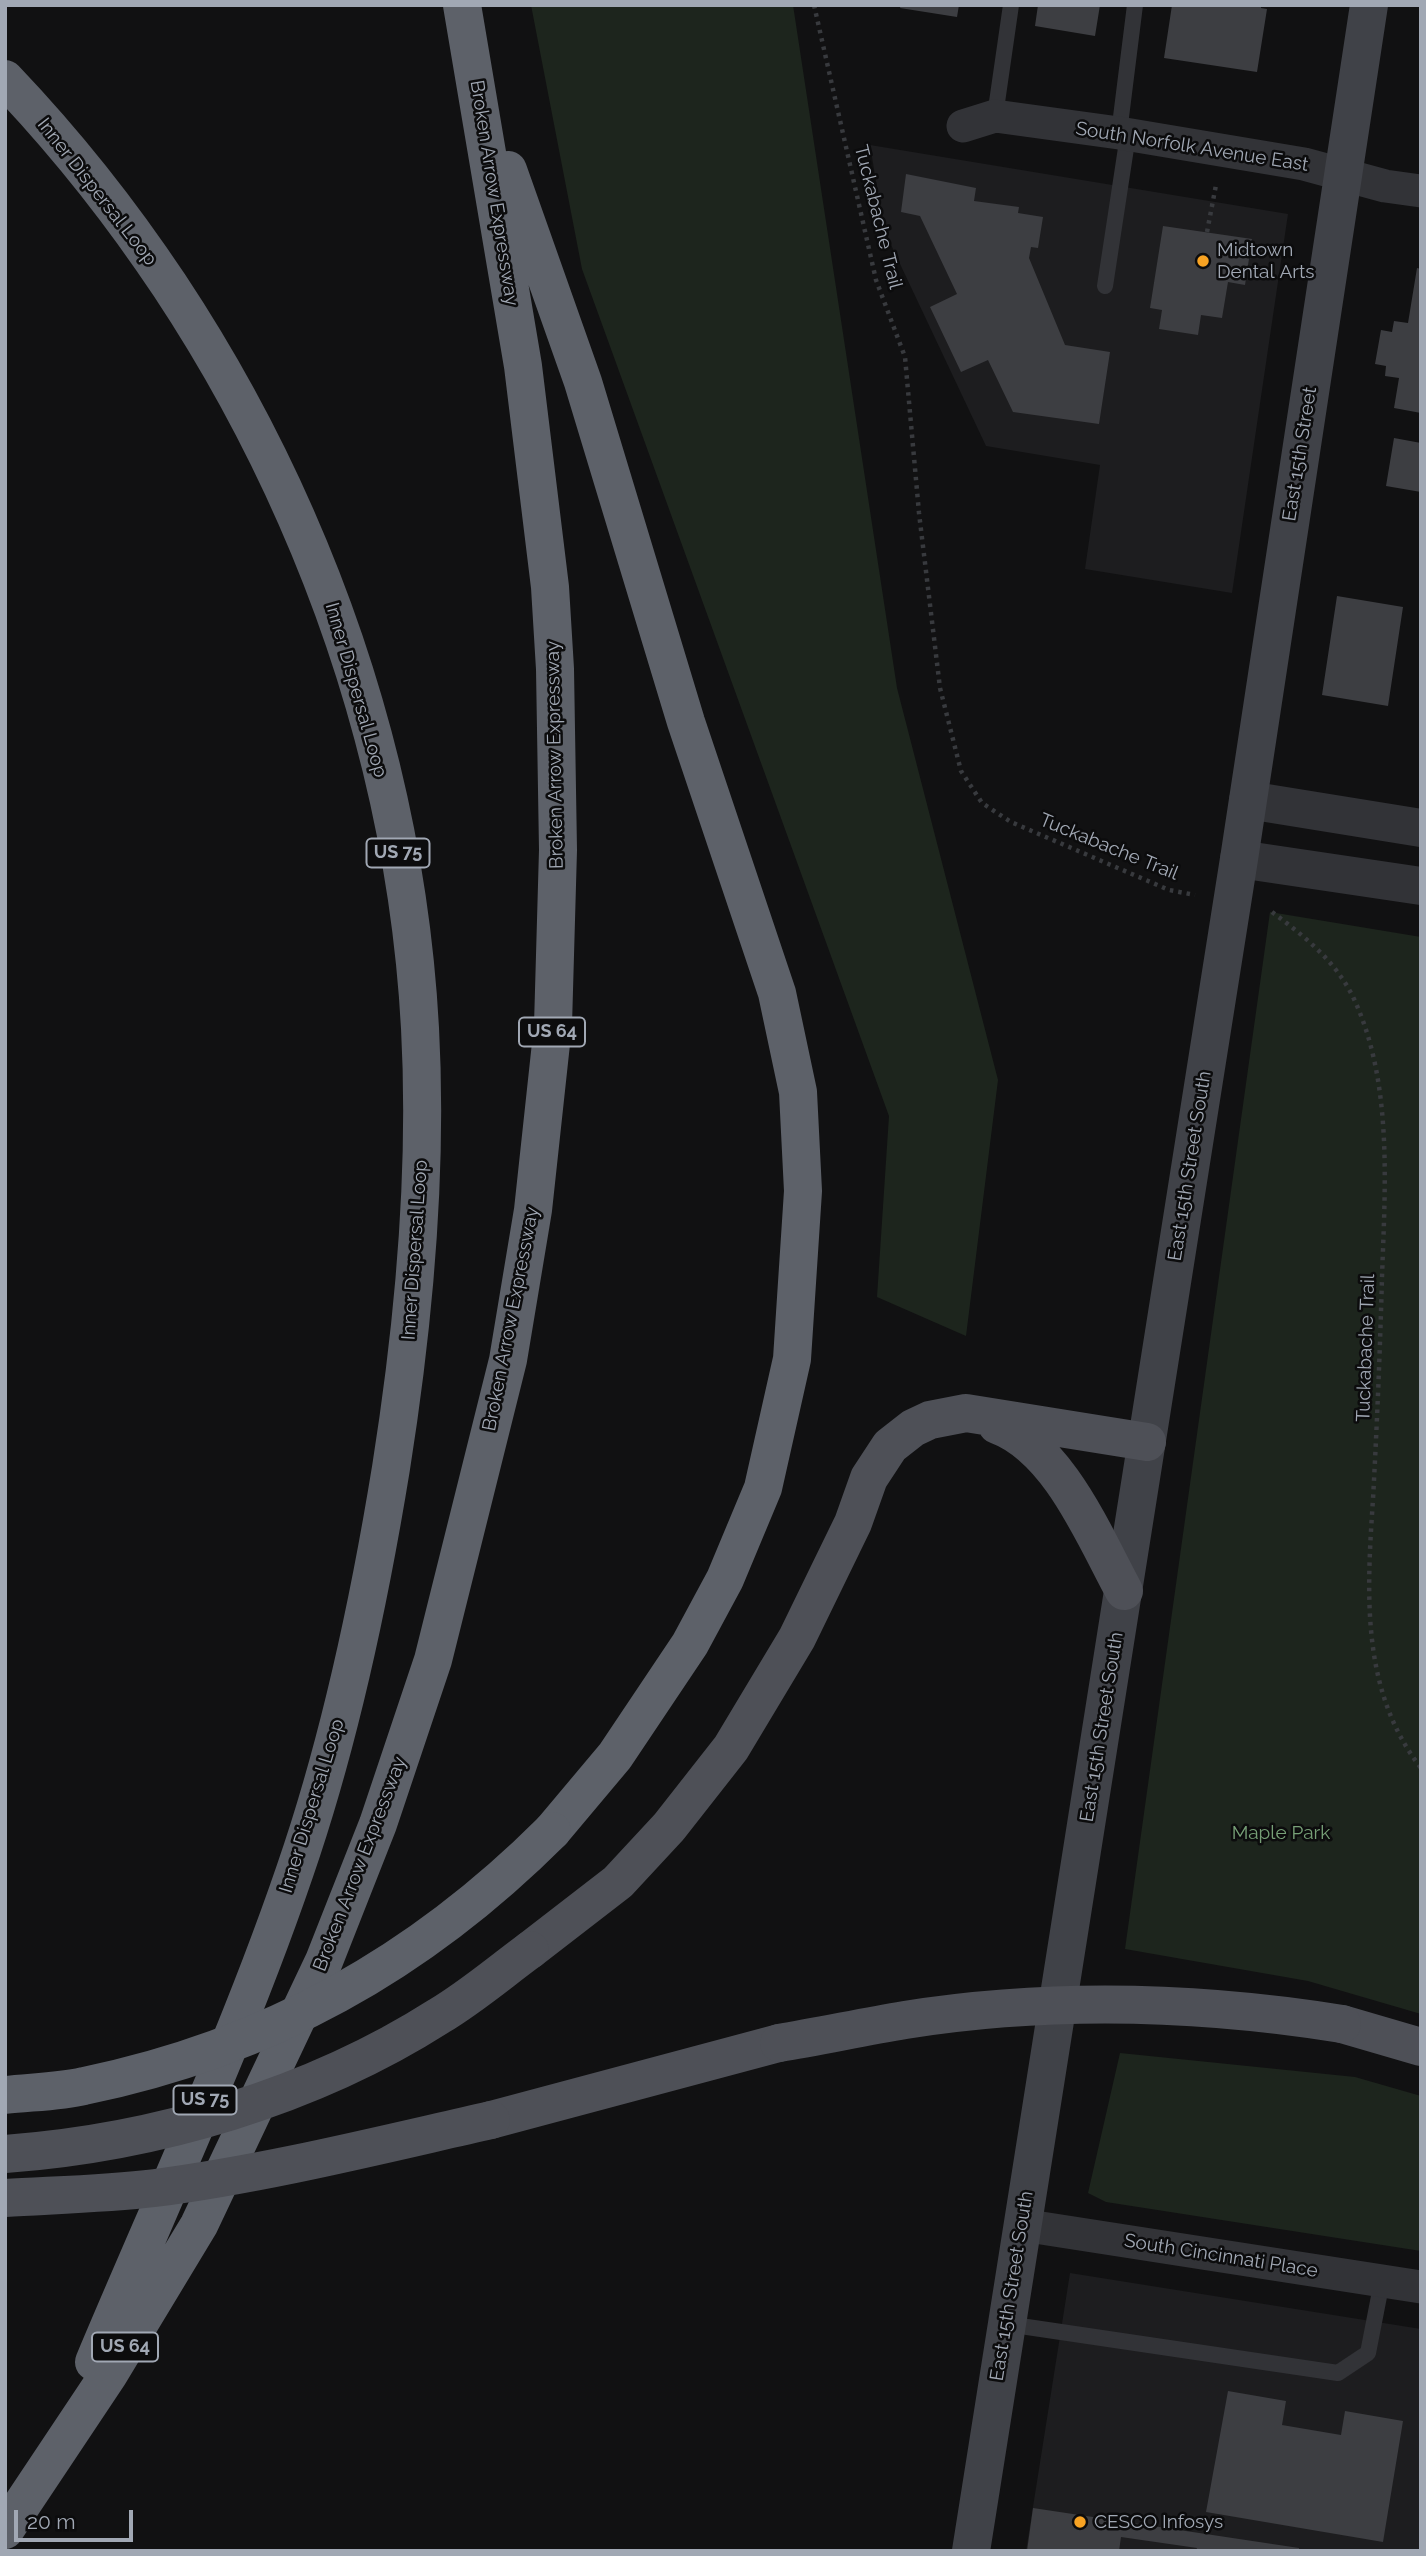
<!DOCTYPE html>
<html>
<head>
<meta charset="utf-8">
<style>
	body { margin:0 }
	#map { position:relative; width:1426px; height:2556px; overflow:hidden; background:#111112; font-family:Raleway,sans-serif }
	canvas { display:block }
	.frame { position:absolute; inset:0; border:7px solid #a1a8b4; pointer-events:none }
	.scale { position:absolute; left:14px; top:2510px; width:119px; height:32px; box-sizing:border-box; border:4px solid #a1a8b4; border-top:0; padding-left:9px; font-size:21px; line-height:24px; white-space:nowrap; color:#a1a8b4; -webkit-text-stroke:5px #0c0c0d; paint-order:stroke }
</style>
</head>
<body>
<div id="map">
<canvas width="1426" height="2556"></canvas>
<div class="frame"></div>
<div class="scale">20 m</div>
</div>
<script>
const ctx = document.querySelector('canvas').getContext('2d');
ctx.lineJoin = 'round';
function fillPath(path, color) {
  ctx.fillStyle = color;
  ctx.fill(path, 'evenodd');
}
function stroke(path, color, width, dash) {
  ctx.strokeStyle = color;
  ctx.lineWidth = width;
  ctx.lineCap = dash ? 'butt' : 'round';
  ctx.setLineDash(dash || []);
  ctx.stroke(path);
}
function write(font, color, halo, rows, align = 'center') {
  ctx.font = font + ' Raleway,sans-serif';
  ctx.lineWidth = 5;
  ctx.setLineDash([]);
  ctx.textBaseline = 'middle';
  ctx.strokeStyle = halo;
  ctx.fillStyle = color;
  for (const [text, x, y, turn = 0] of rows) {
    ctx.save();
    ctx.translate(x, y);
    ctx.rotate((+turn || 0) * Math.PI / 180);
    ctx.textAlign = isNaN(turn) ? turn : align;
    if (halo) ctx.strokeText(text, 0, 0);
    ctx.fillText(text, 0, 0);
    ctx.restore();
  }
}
fillPath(new Path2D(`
	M870 145 1288 214 1232 593 1085 569 1100 465 986 446 884 230Z
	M1070 2273 1421 2329V2551H1026Z`), '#1d1d1f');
fillPath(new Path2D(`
	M531 5H793L897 688 998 1080 966 1336 877 1297 889 1116 582 269Z
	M1270 912 1421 937V2014L1308 1981 1125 1949Z
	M1120 2053 1355 2077 1421 2096V2251L1106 2202 1088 2193Z`), '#1d251d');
fillPath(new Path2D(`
	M901 5H959L957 17 900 8Z
	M1038 5H1100L1095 36 1035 26Z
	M1172 5H1261V8L1267 9 1257 72 1164 58Z
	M906 174 976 188 974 201 1019 207 1018 213 1043 217 1038 248 1031 247 1029 258 1065 345 1110 352 1099 424 1013 412 988 360 961 372 930 307 957 294 920 216 901 212Z
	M1163 226 1252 239 1245 285 1228 282 1222 318 1201 315 1198 335 1159 329 1162 310 1150 308Z
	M1417 268 1421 269V413L1394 408 1399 378 1385 376 1386 366 1375 364 1381 330 1392 332 1394 321 1408 323Z
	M1394 438 1421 443V492L1386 486Z
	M1337 596 1403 607 1388 706 1322 695Z
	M1228 2391 1286 2401 1282 2425 1341 2435 1345 2411 1403 2421 1383 2542 1206 2512Z
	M1033 2508 1299 2548V2551H1196L1197 2548 1121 2537 1119 2551H1027Z`), '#3d3e42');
stroke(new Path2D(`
	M814 5 876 280 905 357 919 513 940 688 961 771 982 803 1011 822 1169 890 1195 895
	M1207 232 1216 185
	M1272 912C1304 936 1336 961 1354 999 1393 1083 1385 1187 1382 1277 1380 1351 1377 1425 1373 1499 1367 1591 1360 1690 1421 1768`), '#383a3e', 4.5, [3.5, 5]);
stroke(new Path2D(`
	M995 116 1011 5
	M1119 133 1135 5
	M1105 286 1128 135
	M1007 2324 1338 2373 1368 2353 1382 2281`), '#323337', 16);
stroke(new Path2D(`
	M963 126 995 116 1119 133 1304 164 1385 186 1421 191
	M1022 2225 1421 2287`), '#323337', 33);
stroke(new Path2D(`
	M1248 800 1421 828
	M1239 859 1421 886`), '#323337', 38);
stroke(new Path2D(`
	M971 2551 1239 859 1369 5`), '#404248', 38);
stroke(new Path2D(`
	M997 1425C1059 1448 1094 1536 1124 1591
	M530 1950 618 1882 669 1827 731 1748 797 1638 853 1523 869 1478 890 1446 913 1428 930 1420 966 1413 1147 1442
	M1342 2024 1421 2047
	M491 2120 779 2043`), '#4e5057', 38);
stroke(new Path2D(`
	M5 79C247 333 401 677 420 1028 428 1175 414 1323 391 1468 370 1597 343 1726 302 1850 244 2025 165 2193 94 2362
	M508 170 583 382 686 722 777 993 798 1092 803 1191 792 1359 763 1488 725 1579 690 1644 615 1756 552 1831
	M5 2530 109 2374 199 2225 324 1961 378 1824 433 1660 508 1360 533 1210 553 1025 558 850 555 669 550 587 523 366 462 5`), '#5d6169', 38);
stroke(new Path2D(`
	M779 2043C821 2036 863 2027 905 2020 1050 1997 1198 2001 1342 2024
	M5 2154C155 2143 312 2097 439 2016 471 1997 500 1972 530 1950
	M5 2198C55 2195 105 2194 155 2188 269 2173 380 2145 491 2120`), '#4e5057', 38);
stroke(new Path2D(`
	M5 2095C31 2092 59 2092 84 2086 268 2048 419 1964 552 1831`), '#5d6169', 38);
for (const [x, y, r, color] of [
	[1203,261,7,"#f8a323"],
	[1080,2522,7,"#f8a323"]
]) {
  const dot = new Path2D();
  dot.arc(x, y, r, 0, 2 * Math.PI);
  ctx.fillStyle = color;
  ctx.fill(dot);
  stroke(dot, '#0c0c0d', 2.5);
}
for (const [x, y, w] of [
	[398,853,63],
	[552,1032,66],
	[205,2100,63],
	[125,2347,66]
]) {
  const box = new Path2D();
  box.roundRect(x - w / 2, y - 14.5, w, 29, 5);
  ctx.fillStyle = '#0c0c0d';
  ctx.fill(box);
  stroke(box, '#a1a8b4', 2);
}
write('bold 18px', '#a1a8b4', null, [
	["US 75",398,853],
	["US 64",552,1032],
	["US 75",205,2100],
	["US 64",125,2347]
]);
write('19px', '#a1a8b4', '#0c0c0d', [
	["South Norfolk Avenue East",1192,147,9],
	["Inner Dispersal Loop",97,192,52],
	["Broken Arrow Expressway",494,193,81],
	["Tuckabache Trail",878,217,76],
	["East 15th Street",1300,454,-81],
	["Inner Dispersal Loop",356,690,74],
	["Broken Arrow Expressway",555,755,-91],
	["Tuckabache Trail",1109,847,22],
	["East 15th Street South",1190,1166,-81],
	["Inner Dispersal Loop",415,1250,-86],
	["Broken Arrow Expressway",511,1319,-79],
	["Tuckabache Trail",1366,1348,-88],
	["East 15th Street South",1102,1727,-81],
	["Inner Dispersal Loop",312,1806,-73],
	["Broken Arrow Expressway",360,1864,-69],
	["South Cincinnati Place",1221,2256,9],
	["East 15th Street South",1012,2286,-81]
]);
write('19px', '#a1a8b4', '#0c0c0d', [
	["Midtown",1217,250],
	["Dental Arts",1217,272],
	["CESCO Infosys",1094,2522]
], 'left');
write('19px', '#77a077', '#0c0c0d', [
	["Maple Park",1281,1833]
]);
</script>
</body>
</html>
